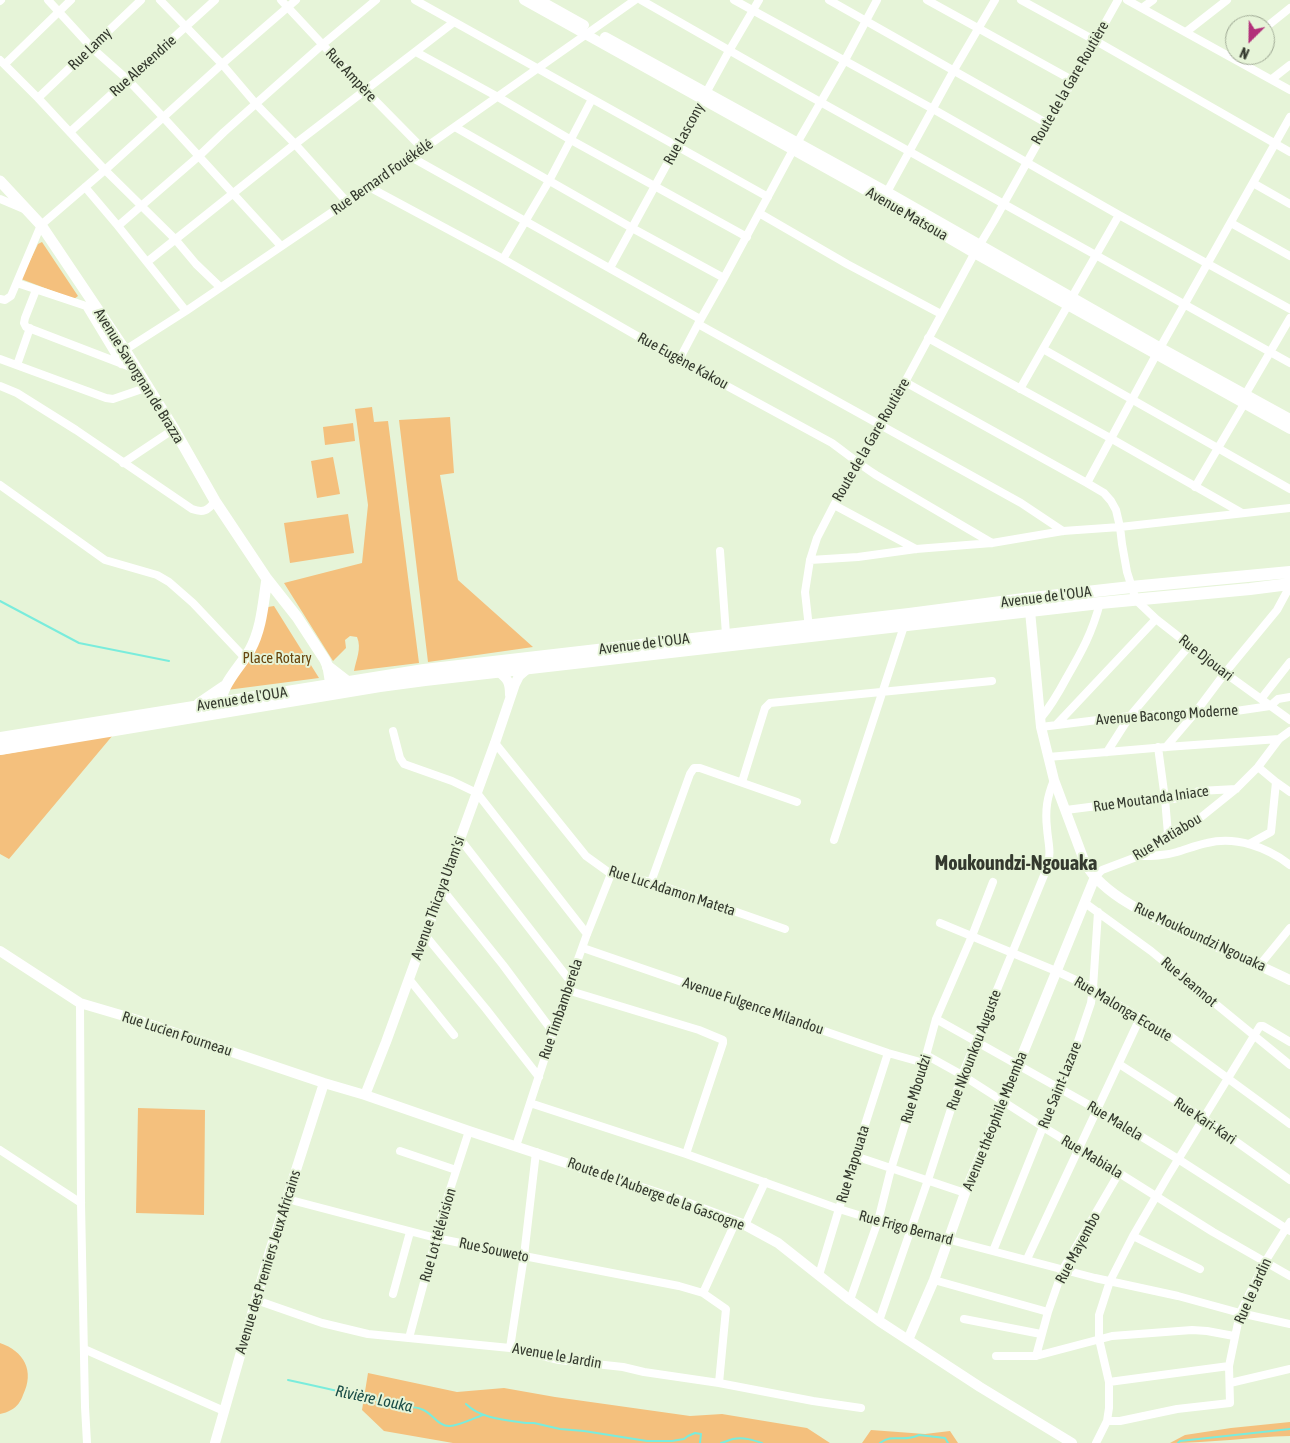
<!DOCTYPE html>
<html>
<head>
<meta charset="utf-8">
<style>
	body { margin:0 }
	#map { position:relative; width:1290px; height:1443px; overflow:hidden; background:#e6f4d8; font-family:"Asap Condensed",sans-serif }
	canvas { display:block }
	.north { position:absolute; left:1225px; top:15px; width:50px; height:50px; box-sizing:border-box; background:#e6f4d8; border:1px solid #9fa994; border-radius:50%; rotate:203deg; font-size:14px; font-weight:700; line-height:20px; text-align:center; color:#34392e }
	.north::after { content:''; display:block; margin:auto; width:18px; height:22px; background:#b2307a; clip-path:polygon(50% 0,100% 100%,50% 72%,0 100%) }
</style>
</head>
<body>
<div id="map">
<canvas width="1290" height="1443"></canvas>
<div class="north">N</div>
</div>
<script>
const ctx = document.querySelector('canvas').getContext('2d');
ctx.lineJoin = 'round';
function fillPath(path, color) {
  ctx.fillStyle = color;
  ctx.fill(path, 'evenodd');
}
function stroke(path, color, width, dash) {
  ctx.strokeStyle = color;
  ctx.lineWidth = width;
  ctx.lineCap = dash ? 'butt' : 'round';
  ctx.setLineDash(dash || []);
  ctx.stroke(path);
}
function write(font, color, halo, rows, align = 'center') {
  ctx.font = font + ' "Asap Condensed",sans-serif';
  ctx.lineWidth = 4;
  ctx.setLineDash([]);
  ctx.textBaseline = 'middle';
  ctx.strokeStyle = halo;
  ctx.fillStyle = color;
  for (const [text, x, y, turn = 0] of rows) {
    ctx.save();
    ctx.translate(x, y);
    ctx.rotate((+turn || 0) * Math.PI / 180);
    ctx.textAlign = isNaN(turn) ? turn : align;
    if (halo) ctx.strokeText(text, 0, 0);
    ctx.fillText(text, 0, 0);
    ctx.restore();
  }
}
fillPath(new Path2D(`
	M42 242 78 296 74 299 21 279 38 244Z
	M372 407 374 422 388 421 419 663 354 671C356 660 362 648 357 637L350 636 345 640 346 648 333 661 284 583 362 563 368 505 355 409Z
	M450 417 454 473 440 475 458 580 533 647 428 662 399 420Z
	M353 423 355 441 325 445 323 427Z
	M333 457 340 494 317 498 311 461Z
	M348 514 354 553 290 563 284 523Z
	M274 606 319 678 227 690 268 607Z
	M113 735 9 859 0 854V755Z
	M138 1108 205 1110 204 1215 136 1213Z
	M0 1343C24 1351 35 1371 23 1395 21 1401 17 1407 11 1410 8 1412 4 1413 0 1414Z
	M368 1373 457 1392 504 1388 555 1397 690 1416 722 1414 807 1428 830 1443H453L384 1431 362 1410Z
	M1290 1422V1436C1250 1437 1210 1443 1170 1443L1185 1435 1231 1428Z
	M871 1430 925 1434 950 1431 958 1443H862Z`), '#f4c07d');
stroke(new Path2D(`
	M0 601 79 643 169 661
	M288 1380C325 1388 362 1396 398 1406 405 1408 414 1406 421 1409 432 1412 438 1427 450 1426 458 1426 474 1418 483 1415
	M466 1404C481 1419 506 1420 526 1423H534L560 1429 584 1431 647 1441H672L684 1439 688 1436 695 1433 701 1434 700 1443
	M721 1443C725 1442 729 1440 733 1439 744 1437 753 1440 762 1443
	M880 1443C893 1433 902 1443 919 1435L945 1438 948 1443
	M1178 1443 1180 1441 1290 1429`), '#7aecdc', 2);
stroke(new Path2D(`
	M48 0 92 48 128 80 163 117 281 246
	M160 0 222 64 256 104 295 144 347 202
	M281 0 365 90 423 149
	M415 0 768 197
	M641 0 797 89 1290 363
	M734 0 933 109 1119 215 1290 309
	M829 0 1048 124
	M927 0 1072 80
	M1021 0 1096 41 1290 152
	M1127 0 1290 90
	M0 1 1 0
	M1142 8 1153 0
	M1265 28 1290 8
	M1186 32 1227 0
	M416 52 498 97 571 140 747 237
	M0 60 38 98 105 170 175 239 196 264 220 287
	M5 64 71 0
	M1272 79 1290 65
	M38 98 141 0
	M455 127 632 228 724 278
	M70 132 215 0
	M411 157 700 319
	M1253 183 1290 204
	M85 187 118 226 186 311
	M369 187 503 259 679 360 832 443C847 454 860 465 876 475L992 543
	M887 192 954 70 995 0
	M0 199 24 209
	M759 213 847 264 941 314
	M1231 223 1290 256
	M118 226 199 156 224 132 322 45 376 0
	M503 259 549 181 592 99
	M147 262 295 144 454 22
	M610 268 729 51 759 0
	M17 283 86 306 121 364
	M36 290 25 318 24 323 26 327 138 370
	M1072 297 1119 215
	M0 299 5 300 11 296 41 225 105 170 222 64 296 0
	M698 324 1021 503 1063 531
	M928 338 1112 439 1242 513
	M1043 349 1290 489
	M125 350 186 311 369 187 635 0
	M0 359 106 398 113 399 148 387
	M679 360 698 324 724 278 793 150 845 60 877 0
	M17 365 30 328
	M905 382 1087 483 1104 493 1111 501 1116 510 1120 527 1122 544 1127 572 1136 600 1156 619 1225 673 1290 720
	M0 386 17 393 76 430 192 509C203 513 208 511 215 501
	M1020 389 1068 305
	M1245 395 1290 318
	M123 463 174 429
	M1087 483 1156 355 1290 117
	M0 485 105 560 157 575 169 582 193 603 245 658
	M1195 487 1244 404
	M834 505 916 549
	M720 551 726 634
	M810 560 858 557 916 549 992 543 1063 531 1120 527 1290 508
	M809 628 805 592 810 560 817 538 834 505 905 382 973 256 994 221 1118 0
	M1261 699 1290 662
	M1040 719C1051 706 1059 692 1067 677 1082 651 1092 633 1100 603
	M1056 725 1156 619
	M1041 727 1130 716 1236 711 1270 706 1278 699 1290 697
	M393 731 400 758 404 764 452 781 477 793 587 934
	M495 743 586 856 611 874 651 882 785 929
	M1158 747 1165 799 1168 834
	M1166 747 1195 713 1225 673 1277 610 1290 586
	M1107 752 1130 716 1190 645
	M1048 757 1166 747 1279 739
	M742 782 765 708 770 703 992 681
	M1276 782 1290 792
	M1066 810 1136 801 1174 799 1199 791 1236 789
	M460 839 571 982
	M834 840 905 623
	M1249 844 1271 832 1276 782 1258 767
	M1139 856C1152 856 1164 856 1177 852 1187 849 1197 845 1207 843 1236 836 1267 847 1290 865
	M1095 877 1102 870 1139 856 1168 834 1200 818 1236 789 1258 767 1279 739 1290 731
	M651 882 690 774 694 768H700L797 802
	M442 889 503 965 553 1032
	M1085 903 1151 951 1290 1065
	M940 923 1056 971 1093 988 1100 994 1170 1036 1290 1124
	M425 935 486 1009 539 1077
	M583 948 888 1053 924 1063
	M1259 966 1290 928
	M409 979 454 1035
	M567 990 699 1030 723 1040V1043L686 1154
	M80 1003 81 1203 85 1407 87 1443
	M936 1019 1098 1110 1178 1159 1290 1231
	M926 1055 962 1075 1043 1127 1119 1173 1213 1232 1290 1276
	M1119 1064 1203 1118 1290 1180
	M530 1103 686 1154 839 1209 878 1221 1095 1278 1178 1296 1240 1313 1290 1324
	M516 1146 567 990 587 934 611 874
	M0 1150 81 1203
	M400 1151 456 1170
	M855 1156 965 1193
	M287 1199 436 1238 524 1256 679 1286 703 1293 726 1309 719 1383
	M745 1225 765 1182
	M1133 1236 1200 1269
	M993 1251 1043 1127 1060 1089 1072 1059 1091 1003 1093 988 1098 912
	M1027 1259 1140 1018
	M819 1275 855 1156 888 1053
	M934 1280 1048 1312
	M703 1293 736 1221
	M393 1294 410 1232
	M256 1300 322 1323 368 1334 510 1348 559 1360 623 1367 644 1372 719 1383 813 1401 861 1408
	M850 1300 878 1221 891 1169 924 1063 936 1019 972 936 993 882
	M964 1319 1041 1334
	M879 1321 928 1180 962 1075 1047 868C1052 852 1048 843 1047 828 1045 810 1047 797 1054 780
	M409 1338 444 1208 469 1131
	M510 1348 524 1256 536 1152
	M84 1349 224 1411
	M996 1356H1036L1112 1336 1192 1330 1207 1331 1234 1336
	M1036 1356 1048 1312 1063 1269 1119 1173
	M1109 1382 1229 1366
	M1230 1383 1290 1369
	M1107 1421H1120L1177 1409 1230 1403 1229 1366 1240 1313 1265 1262 1290 1222
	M1096 1443 1107 1421 1109 1408V1382L1099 1339V1315L1110 1281 1133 1236 1168 1176 1260 1026H1263L1290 1042`), '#fff', 8);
stroke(new Path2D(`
	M524 0 883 200 974 253 1290 429
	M539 0 584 25
	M605 37 887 192 1161 348 1290 419
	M1030 611 1041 727 1054 780 1085 863C1106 901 1171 925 1209 943 1236 955 1263 967 1290 980
	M497 667 498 671C508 679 510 682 510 695
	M0 951 80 1003 131 1018 324 1083 365 1095 469 1131 681 1201 745 1225 778 1243 850 1300 879 1321 980 1387 1072 1443
	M365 1095 386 1042 495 743 515 684 519 676 527 669V667
	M908 1340 934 1280 965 1193 1003 1102 1095 877
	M215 1443 270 1251 324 1083`), '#fff', 10);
stroke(new Path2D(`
	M0 181 41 225 125 350 174 429 215 501 267 579 297 617 325 660 328 667 332 692
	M222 696C225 681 242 664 250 650 262 628 263 603 267 579`), '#fff', 11);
stroke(new Path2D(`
	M328 667 346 681
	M199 704 224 687
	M0 738 424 670 909 614 1024 599 1131 587 1290 572
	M0 749 380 686 425 680 1100 603 1250 589 1290 584`), '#fff', 12);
write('15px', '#34392e', '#e6f4d8', [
	["Rue Lamy",90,49,-44],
	["Rue Alexendrie",143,66,-42],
	["Rue Ampère",351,75,47],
	["Route de la Gare Routière",1070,83,-60],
	["Rue Lascony",684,134,-61],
	["Rue Bernard Fouékélé",382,177,-35],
	["Avenue Matsoua",907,214,30],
	["Rue Eugène Kakou",683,361,29],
	["Avenue Savorgnan de Brazza",139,376,58],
	["Route de la Gare Routière",871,440,-60],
	["Avenue de l'OUA",1046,597,-7],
	["Avenue de l'OUA",644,644,-7],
	["Rue Djouari",1206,658,38],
	["Avenue de l'OUA",242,699,-9],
	["Avenue Bacongo Moderne",1167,715,-4],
	["Rue Moutanda Iniace",1151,799,-8],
	["Rue Matiabou",1167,837,-31],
	["Rue Luc Adamon Mateta",672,891,18],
	["Avenue Thicaya Utam'si",438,898,-70],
	["Rue Moukoundzi Ngouaka",1200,937,25],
	["Rue Jeannot",1189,982,40],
	["Avenue Fulgence Milandou",753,1006,19],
	["Rue Timbamberela",561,1009,-71],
	["Rue Malonga Ecoute",1123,1009,31],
	["Rue Lucien Fourneau",177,1034,18],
	["Rue Nkounkou Auguste",974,1050,-69],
	["Rue Saint-Lazare",1060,1085,-68],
	["Rue Mboudzi",916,1089,-73],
	["Avenue théophile Mbemba",995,1121,-68],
	["Rue Malela",1115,1121,31],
	["Rue Kari-Kari",1205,1121,34],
	["Rue Mabiala",1092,1157,31],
	["Rue Mapouata",853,1164,-73],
	["Route de l'Auberge de la Gascogne",656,1194,20],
	["Rue Frigo Bernard",906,1228,15],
	["Rue Lot télévision",438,1235,-74],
	["Rue Mayembo",1078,1248,-62],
	["Rue Souweto",494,1250,12],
	["Avenue des Premiers Jeux Africains",268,1262,-73],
	["Rue le Jardin",1253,1291,-66],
	["Avenue le Jardin",557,1356,10]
]);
write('15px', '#67440c', '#e6f4d8', [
	["Place Rotary",277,658]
]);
write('italic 16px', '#1a4c46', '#e6f4d8', [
	["Rivière Louka",374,1399,12]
]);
write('bold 20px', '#34392e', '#e6f4d8', [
	["Moukoundzi-Ngouaka",1016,864]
]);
</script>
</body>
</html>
